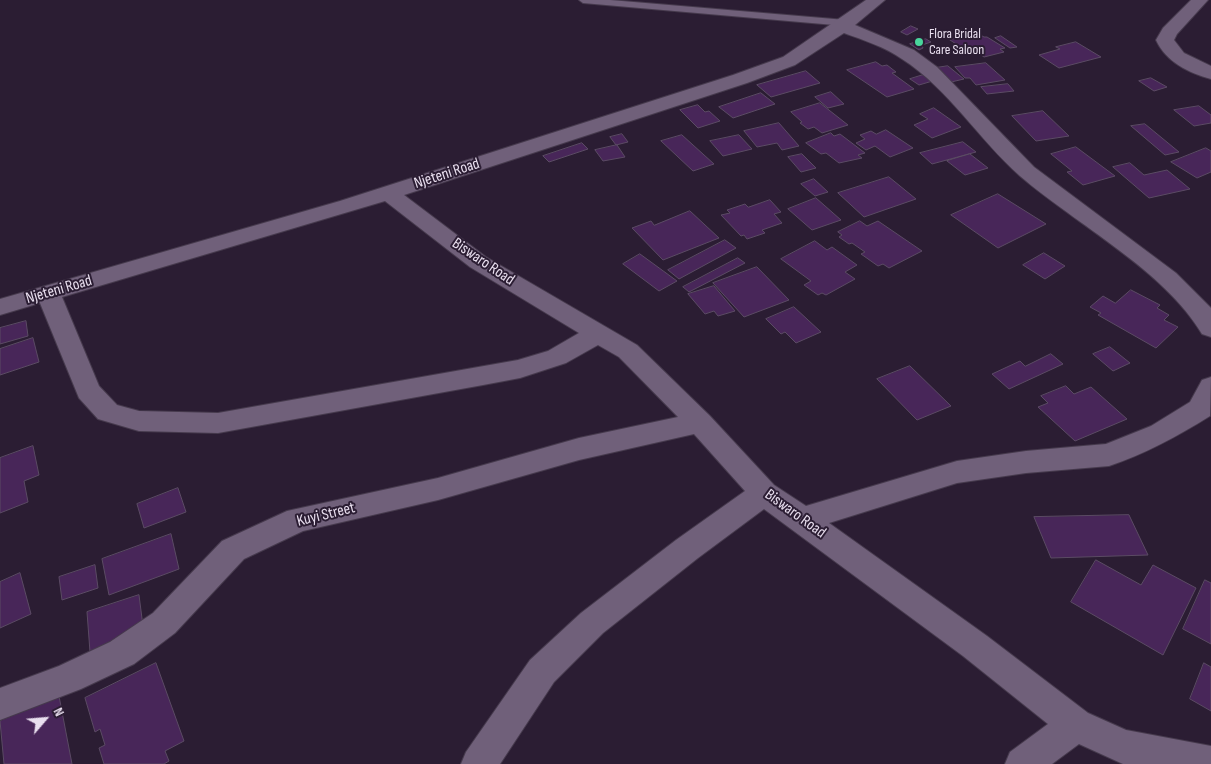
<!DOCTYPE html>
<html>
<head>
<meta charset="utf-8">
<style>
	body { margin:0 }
	#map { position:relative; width:1211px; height:764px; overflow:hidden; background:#2b1d33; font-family:"Sofia Sans Condensed",sans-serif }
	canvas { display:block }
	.north { position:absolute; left:20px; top:694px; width:50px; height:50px; -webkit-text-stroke:4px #2b1d33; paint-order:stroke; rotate:63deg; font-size:14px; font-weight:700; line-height:20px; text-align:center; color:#e9dfef }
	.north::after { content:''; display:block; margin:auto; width:18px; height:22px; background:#e9dfef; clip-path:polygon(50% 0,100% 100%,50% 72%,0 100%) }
</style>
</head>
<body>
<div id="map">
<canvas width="1211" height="764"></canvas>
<div class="north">N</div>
</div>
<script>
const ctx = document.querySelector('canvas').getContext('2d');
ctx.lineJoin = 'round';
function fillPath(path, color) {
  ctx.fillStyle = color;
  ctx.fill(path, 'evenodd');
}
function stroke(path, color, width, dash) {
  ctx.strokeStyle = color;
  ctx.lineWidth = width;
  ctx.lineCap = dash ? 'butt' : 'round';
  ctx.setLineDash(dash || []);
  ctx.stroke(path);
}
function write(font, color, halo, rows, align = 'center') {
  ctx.font = font + ' "Sofia Sans Condensed",sans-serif';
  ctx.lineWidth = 4;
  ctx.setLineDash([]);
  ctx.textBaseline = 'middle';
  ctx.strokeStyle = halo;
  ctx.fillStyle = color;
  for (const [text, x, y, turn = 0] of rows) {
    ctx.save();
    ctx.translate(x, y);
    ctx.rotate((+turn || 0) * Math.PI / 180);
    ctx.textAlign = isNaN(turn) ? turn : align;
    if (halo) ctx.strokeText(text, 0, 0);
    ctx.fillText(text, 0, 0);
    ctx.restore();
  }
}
const building = new Path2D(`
	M911 26 918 29 907 35 901 32Z
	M977 33 984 37H987L1005 48 1000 49 1004 52 984 57 970 47 964 49 950 40Z
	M1001 36 1017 47 1010 48 995 38Z
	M926 39 931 42 922 45 923 48 919 50 910 44Z
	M1076 42 1101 57 1059 68 1039 55 1060 49 1056 47Z
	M876 62 882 66 887 65 896 72 892 73 914 89 887 97 847 70Z
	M986 63 1005 80 976 85 970 78H965L955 67Z
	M948 66 964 79 951 82 935 68Z
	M806 71 820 83 771 97 757 85Z
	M926 74 936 80 919 85 910 79Z
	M1151 78 1167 87 1154 91 1139 81Z
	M1008 84 1014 91 987 94 981 87Z
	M831 92 844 104 828 108 815 97Z
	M761 93 775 104 733 118 719 107Z
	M820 103 848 125 822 133 814 127 808 129 800 123 802 122 791 112Z
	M698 105 705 112 709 111 720 121 698 128 680 110Z
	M1199 106 1211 115V123L1194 126 1174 110Z
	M934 108 961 127 932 138 914 125 928 119 920 114Z
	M1043 111 1069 136 1036 141 1012 116Z
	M779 123 799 146 782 150 777 143 757 147 744 131Z
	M1145 124 1179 152 1165 155 1131 126Z
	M886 130 913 148 890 157 875 146 866 150 856 143 865 139 860 135 871 131 876 134Z
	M831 133 834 136 840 134 865 153 858 155 862 158 839 163 826 153 821 154 806 143Z
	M622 134 628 142 616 145 610 137Z
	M682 135 714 164 693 171 661 141Z
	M739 135 752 149 723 156 710 141Z
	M963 142 976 152 932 164 920 153Z
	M582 143 588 149 549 162 543 156Z
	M617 145 625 157 603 161 595 150Z
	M1076 147 1115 176 1083 185 1067 172 1072 171 1051 154Z
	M1206 148 1211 151V172L1197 178 1171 162Z
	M802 154 816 168 801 172 788 157Z
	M970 154 988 168 965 175 947 161Z
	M1130 163 1144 175 1167 170 1190 189 1149 198 1113 167Z
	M889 177 916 199 864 217 838 193Z
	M814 179 828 192 815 196 801 184Z
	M998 194 1046 224 998 248 951 215Z
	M816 198 841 220 812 230 788 209Z
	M770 200 781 212 774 214 782 223 762 230 765 233 747 239 744 235 741 236 721 215 730 213 727 210 745 204 748 207Z
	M690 211 719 238 663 260 632 228 651 221 654 225Z
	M860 221 867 226 878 221 922 251 889 268 883 264 878 266 861 254 865 252 852 243 849 244 839 237 842 235 838 232Z
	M725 240 736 248 679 279 668 270Z
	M815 241 827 250 832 247 857 265 845 272 855 279 826 295 822 293 818 295 804 285 811 281 781 259Z
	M1044 253 1065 266 1045 279 1023 265Z
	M640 254 677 281 659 291 623 264Z
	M738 258 745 263 689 292 683 287Z
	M757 267 789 300 744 317 713 283Z
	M714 286 735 311 718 316 714 311 705 314 688 294Z
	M1131 290 1160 305 1157 308 1169 315 1164 320 1178 327 1156 348 1098 315 1101 313 1090 307 1103 296 1115 303Z
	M794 307 821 332 796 343 785 332 781 334 766 319Z
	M26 321 28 336 0 344V328Z
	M33 338 39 362 0 375V349Z
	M1110 347 1130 363 1113 371 1093 354Z
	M1051 354 1063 364 1009 389 992 374 1020 361 1025 366Z
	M910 366 951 406 917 420 877 379Z
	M1066 386 1074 394 1091 387 1127 419 1075 441 1038 407 1048 403 1041 396Z
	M33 446 39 475 24 481 28 502 0 513V458Z
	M178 488 186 512 144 528 137 504Z
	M1129 515 1148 555 1051 558 1034 517Z
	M171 534 179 569 109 595 102 559Z
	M1096 560 1141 585 1153 565 1196 588 1163 655 1071 602Z
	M95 565 98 588 62 600 59 577Z
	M20 573 31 614 0 628V582Z
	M1205 580 1211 583V644L1183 629Z
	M139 595 144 634 90 652 87 612Z
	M156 663 184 741 165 751 169 761 164 764H104L99 748 105 745 100 729 95 732 85 698Z
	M1204 663 1211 667V711L1190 699Z
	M59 696 72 764H4L0 721Z`);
fillPath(building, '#482659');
stroke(building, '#5b4b64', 1);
const lane = new Path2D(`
	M579 0H610L846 20 851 23 846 26 583 3Z`);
const street = new Path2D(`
	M866 0H885L855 25 914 50 937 67 1034 167 1176 273 1211 308V337L1202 334C1164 270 1077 225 1020 176 979 140 949 89 902 59 885 47 863 40 844 33L795 65 747 83 404 195 486 257 637 345 710 416 774 485 806 506 957 461 1026 451 1106 444 1151 426 1190 402 1202 380 1211 377 1210 416C1178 436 1145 454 1109 466L1026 473 957 483 829 523 987 636 1088 713 1126 730 1211 746V764H1123L1079 744 1052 764H1005L1010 752 1048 724 963 656 764 509 698 558 603 633 554 682 500 764H461L466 752 530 660 581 613 676 540 745 491 694 434 579 460 438 500 303 531 244 559 175 633 134 664 81 689 0 720V688L59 666 110 642 153 613 222 541 287 511 438 478 579 438 678 417 619 357 598 345 566 363 520 378 483 385 218 433 139 431 98 419 79 398 40 303 0 315V299L340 201 733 75 783 57ZM385 201 470 267 579 333 548 351 518 360 218 413 139 411 117 405 99 386 62 297Z
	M1191 0H1208L1177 34 1174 40 1184 53 1211 66V79C1189 73 1166 62 1156 40L1163 28Z`);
stroke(lane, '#463a4d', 2);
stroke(street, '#463a4d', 2);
fillPath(lane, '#70607a');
fillPath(street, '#70607a');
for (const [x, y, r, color] of [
	[919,42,5,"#49d49c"]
]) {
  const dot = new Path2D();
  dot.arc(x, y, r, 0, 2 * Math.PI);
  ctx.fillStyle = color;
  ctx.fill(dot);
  stroke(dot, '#2b1d33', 2);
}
write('14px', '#e9dfef', '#2b1d33', [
	["Flora Bridal",929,34],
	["Care Saloon",929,50]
], 'left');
write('16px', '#e9dfef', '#2b1d33', [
	["Njeteni Road",447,174,-18],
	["Biswaro Road",483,262,34],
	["Njeteni Road",59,290,-16],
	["Biswaro Road",795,514,36],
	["Kuyi Street",326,515,-14]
]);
</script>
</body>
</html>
